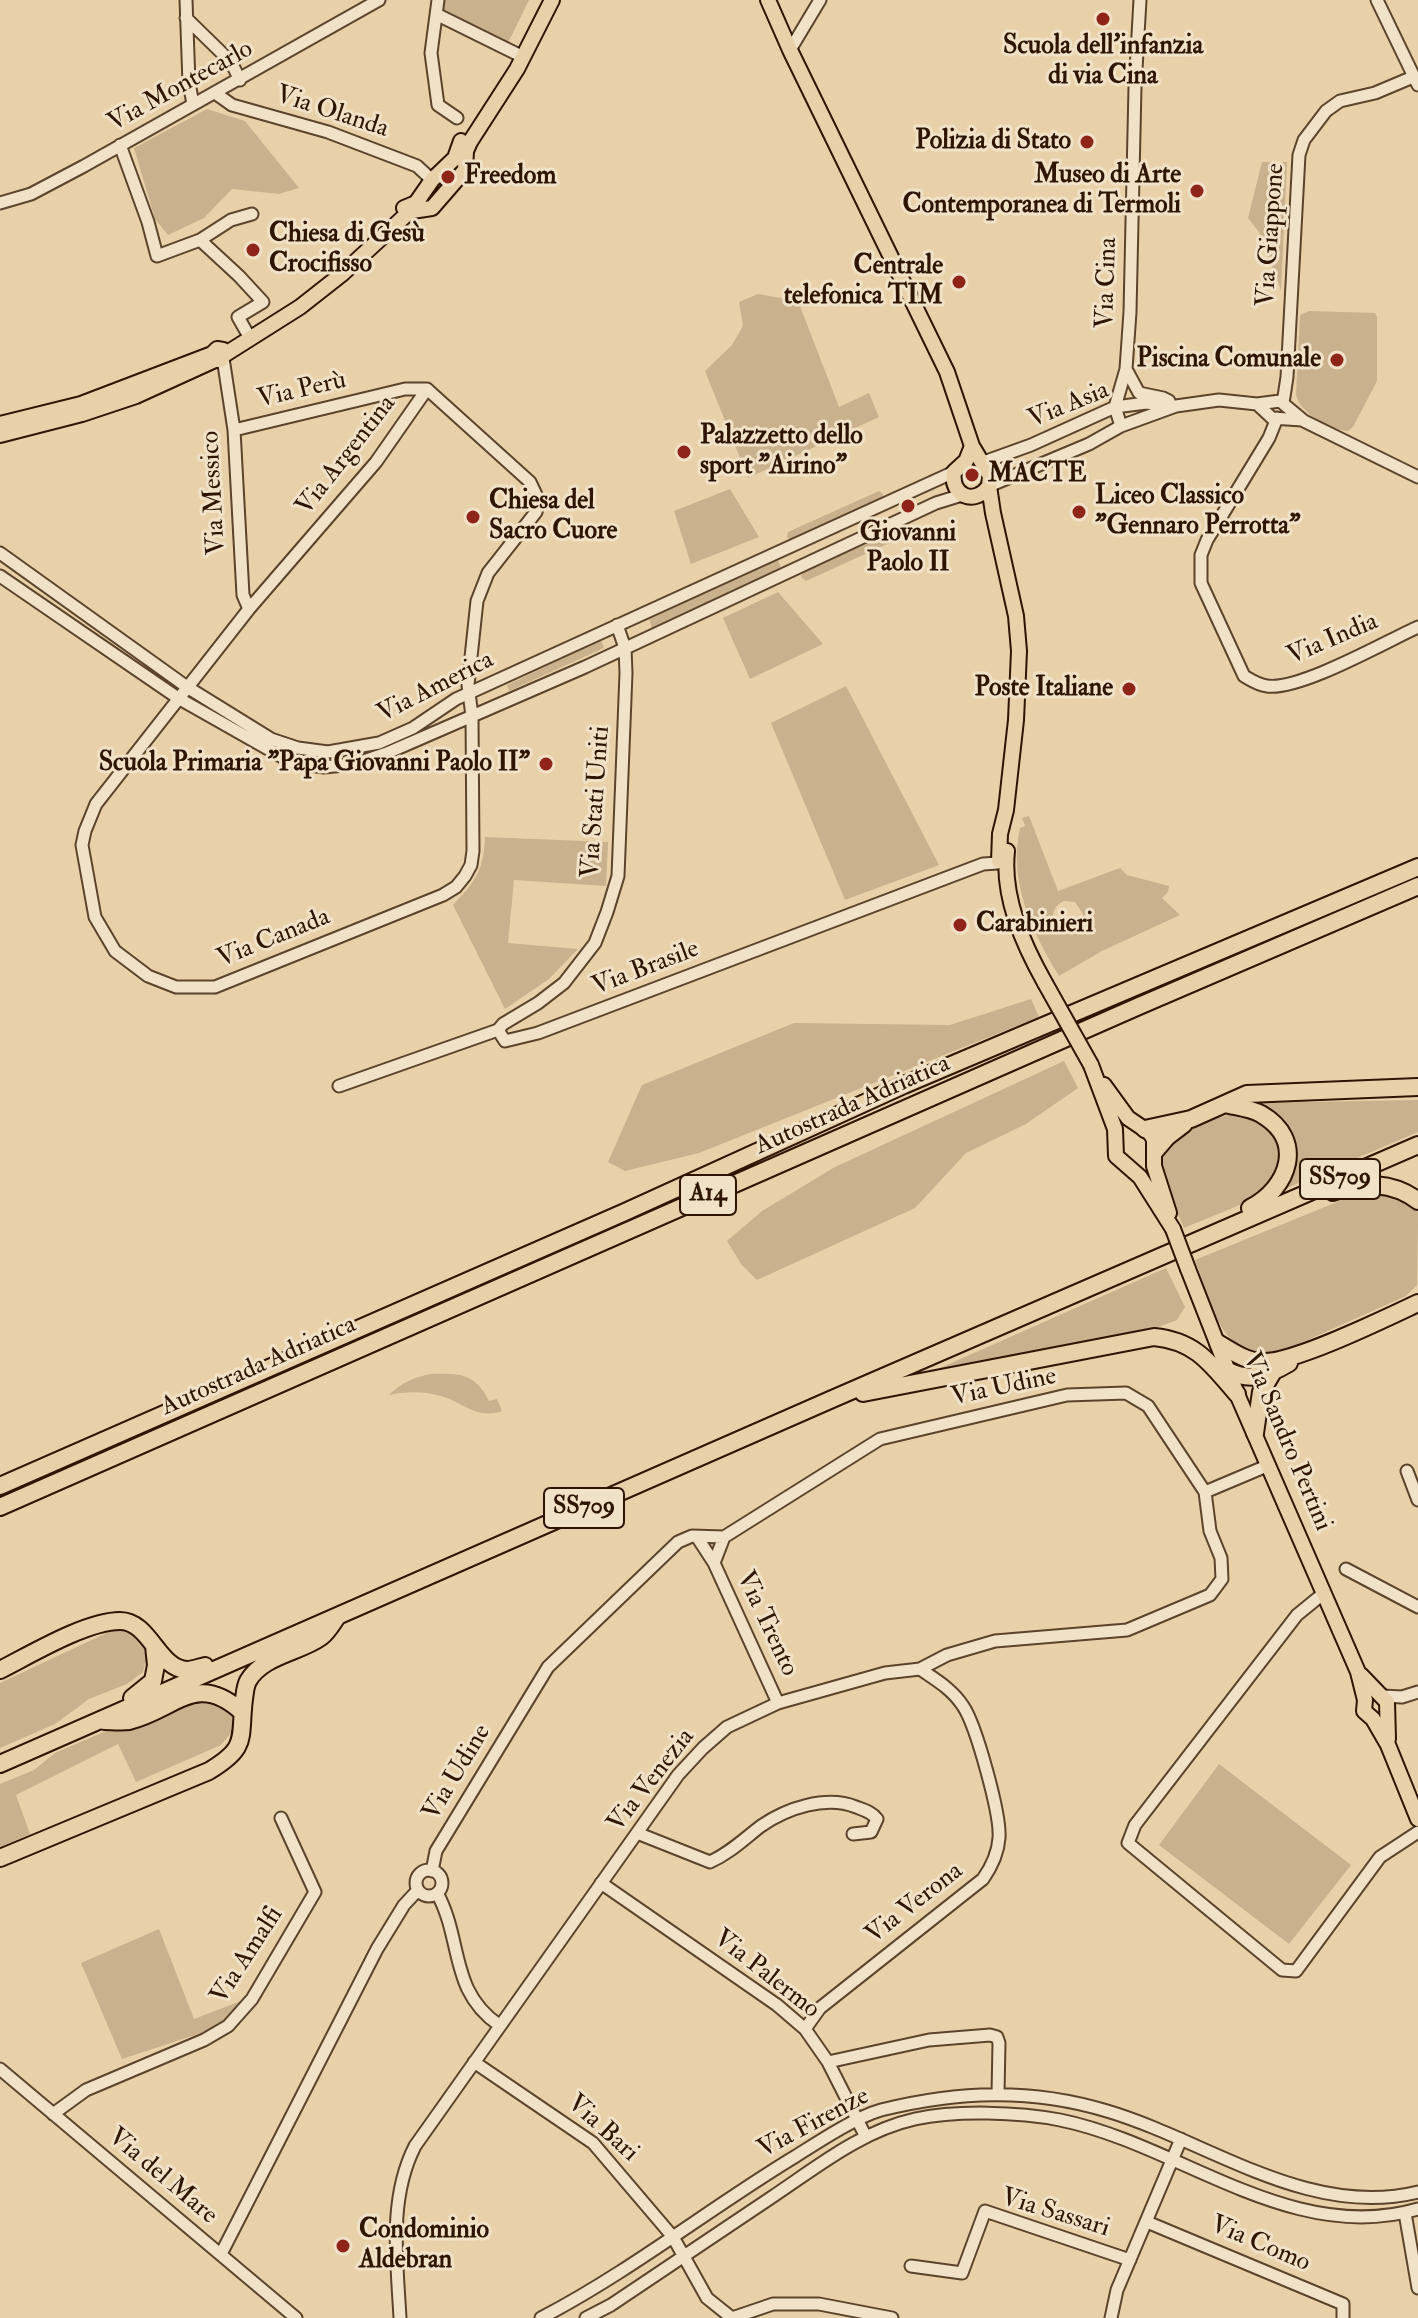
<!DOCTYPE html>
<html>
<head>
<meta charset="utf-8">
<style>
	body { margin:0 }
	canvas { display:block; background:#e8d1a9 }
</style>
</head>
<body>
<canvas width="1418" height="2318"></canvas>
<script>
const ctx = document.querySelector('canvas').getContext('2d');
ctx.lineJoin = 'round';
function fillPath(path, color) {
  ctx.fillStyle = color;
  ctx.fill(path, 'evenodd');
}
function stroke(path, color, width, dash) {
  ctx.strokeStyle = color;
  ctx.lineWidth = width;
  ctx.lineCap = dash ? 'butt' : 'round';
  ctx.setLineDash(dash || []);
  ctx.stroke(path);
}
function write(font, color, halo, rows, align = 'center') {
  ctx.font = font + ' "IM FELL Double Pica",serif';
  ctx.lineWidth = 6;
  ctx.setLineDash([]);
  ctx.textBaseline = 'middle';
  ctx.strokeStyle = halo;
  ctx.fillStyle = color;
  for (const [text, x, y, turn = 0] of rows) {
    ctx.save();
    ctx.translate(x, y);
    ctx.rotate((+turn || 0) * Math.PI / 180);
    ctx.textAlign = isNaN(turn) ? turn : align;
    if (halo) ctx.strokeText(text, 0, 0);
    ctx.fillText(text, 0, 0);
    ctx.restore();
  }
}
fillPath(new Path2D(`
	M441 0H529L507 45 445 16Z
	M207 109 245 121 299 188 279 194 232 189 204 218 168 235 155 219 134 148Z
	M1262 162H1287L1281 290 1259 232 1248 218Z
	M758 294 798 301 839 407 869 393 879 417 748 478 705 371 732 345 743 326 739 302Z
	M1309 311 1375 313 1377 317V381L1353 427 1348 431C1329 429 1301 414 1296 395L1300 315Z
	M730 489 759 537 691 564 674 511Z
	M879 491 883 494 882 500 791 541 787 537 788 532Z
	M893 532 897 534 896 540 806 581 801 577 803 572Z
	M778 560 781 568 652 628 649 619Z
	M778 592 823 644 750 679 723 618Z
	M601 640 604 648 509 691 507 685Z
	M846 686 939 865 845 900 771 723Z
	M1029 816 1058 891 1120 868 1127 875 1169 886 1168 892 1162 898 1180 915 1102 951 1059 976C1032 932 1008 881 1020 828L1025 826 1022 818ZM1064 901 1075 902 1083 914 1081 924 1070 931 1057 926C1050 916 1053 906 1064 901Z
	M485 837 608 842 606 886 514 880 508 943 578 949 549 979 505 1009 453 905C475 882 484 870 485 837Z
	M1031 999 1039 1017 699 1153 625 1171 608 1162 642 1085 794 1023 950 1025Z
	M1064 1061 1078 1088 1026 1124 966 1153 915 1208 757 1280 741 1264 727 1241 762 1211 835 1167Z
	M1418 1100V1132L1287 1188C1294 1165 1298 1134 1278 1116 1272 1111 1263 1107 1256 1103Z
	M1235 1113C1250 1113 1267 1122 1275 1136 1283 1153 1282 1174 1268 1188 1254 1202 1204 1219 1184 1228 1177 1211 1165 1193 1161 1175 1150 1133 1205 1121 1235 1113Z
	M1359 1193C1386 1193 1397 1194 1418 1212L1417 1285 1406 1296 1274 1355C1220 1359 1210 1300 1195 1260Z
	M1166 1268 1185 1307 1177 1320 1153 1329 931 1372Z
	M430 1374C460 1373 475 1373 489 1401L497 1399 502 1411C479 1419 467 1406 447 1398 428 1391 408 1391 389 1395 402 1382 413 1378 430 1374Z
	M115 1629 131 1631 143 1640 147 1656 143 1672 127 1684 89 1699 55 1724 0 1748V1683Z
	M208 1697 234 1715 235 1728 221 1745 136 1782 118 1744 16 1795 30 1834 0 1847V1784L34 1770 55 1753 115 1727Z
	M1219 1764 1351 1865 1289 1944 1159 1845Z
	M159 1929 194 2019 246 1999 224 2021 201 2033 122 2059 81 1963Z`), '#c8b18c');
const minor = new Path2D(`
	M186 0 189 83 193 104
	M438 0 431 53 438 105 457 118
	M1377 0 1418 85
	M438 15 517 54
	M186 18 231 62 240 80
	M790 50 820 0
	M215 93 232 105 328 132 417 166 432 180
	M120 145 148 222 157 256 200 240 231 220 252 214
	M0 203 31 194 84 166 379 0
	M200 240 239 276 263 302 238 317 250 338
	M223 358 234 430 243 595 249 609
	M1126 369 1139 393 1163 398 1169 401
	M427 389 530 482 539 501 536 512 488 573 477 601 468 685 472 716 473 851 471 865 465 876 456 887 443 895 215 987H176L148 976 115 951 95 917 82 845 85 831 96 804 249 609 376 462Z
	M1283 403 1287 377 1299 155 1304 140 1326 111 1340 101 1375 93 1413 77
	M1257 404 1272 418 1302 420
	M1277 418 1269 438 1207 540 1201 555V583L1244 676C1251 680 1258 685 1267 686 1299 691 1385 642 1418 627
	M1121 426 1115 407 1126 369 1130 312 1135 87 1140 0
	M234 430 405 389H427
	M981 463 1031 445 1115 407 1146 403 1171 406
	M989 486 1089 444 1121 426 1176 406 1219 400 1257 404 1280 401 1304 421 1418 477
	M0 553 187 687 271 739 298 748 328 752 379 743 413 728 456 699 954 472
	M0 576 178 698 291 762 324 767 355 764 387 753 585 667 936 503 962 495
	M498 1030 505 1041 538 1033 983 864 998 863
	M498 1030 503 1024 538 1003 564 983 595 943 607 912 618 876 626 673 625 648 617 625
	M339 1086 498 1030
	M1407 1471 1418 1500
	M1205 1492 1269 1465
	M697 1537 714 1563 778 1703
	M1346 1569 1418 1607
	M1324 1593 1297 1615 1135 1825 1128 1843 1282 1970 1296 1971 1380 1857 1418 1832
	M1383 1696 1402 1697 1418 1692
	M637 1833 710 1862C730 1853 744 1839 761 1826 787 1808 826 1795 856 1807 864 1810 872 1812 877 1819L871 1832 853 1834
	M416 1883a13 13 0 1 1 26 0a13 13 0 1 1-26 0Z
	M432 1871 436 1851 548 1667 678 1542 692 1536 724 1537
	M601 1883 777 2005 805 2029 828 2062 866 2137
	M437 1893C463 1940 449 1991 499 2025
	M805 2029 820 2008 983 1879C992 1866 998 1854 999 1838 1001 1815 976 1725 963 1706 952 1689 936 1680 920 1669
	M474 2062 593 2143 673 2237 707 2298 732 2318 773 2304H819L892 2318
	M828 2062 929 2040 990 2035 997 2037 999 2043 998 2094
	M0 2069 296 2318
	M53 2114 86 2090 204 2040 228 2026 252 1999 315 1892 281 1818
	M1405 2213 1418 2288
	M1147 2222 1343 2304V2318
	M221 2254 377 1949 404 1905 418 1890
	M911 2266 962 2273 985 2211 1130 2260
	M400 2318C397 2260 388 2199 415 2146L678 1775 703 1748 727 1727 778 1703 885 1673 920 1669 947 1655 995 1641 1127 1630 1210 1595 1222 1579 1221 1558 1210 1531 1205 1492 1148 1406 1126 1393 1067 1395 880 1439 724 1537 714 1563
	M541 2318C631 2271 710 2208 796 2156 818 2142 856 2117 881 2110 958 2091 1031 2088 1107 2111 1208 2141 1308 2219 1418 2192
	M586 2318 611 2305C664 2269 718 2233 772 2197 817 2167 861 2131 915 2119 956 2110 1019 2112 1060 2120 1179 2144 1291 2246 1418 2209
	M1111 2318 1117 2290 1181 2139`);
const major = new Path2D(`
	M768 0 790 50 947 372 972 446 990 476 989 486 993 513 1016 616 1019 651 1016 720 1006 810 1000 834 999 861
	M404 208 416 203 432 180 455 158 461 141
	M0 424 81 404 212 354 217 349 223 350 224 355
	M0 435 82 414 136 396 215 360H221L224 355 300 307 342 274 406 215 412 211 432 208 465 170 466 151 470 142 517 69 552 0
	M972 446 966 461 954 472C950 496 975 506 989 486
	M1007 851C1002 897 1023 944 1045 983
	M1091 1065 1115 1129 1116 1156 1140 1177 1173 1229
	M1104 1085 1128 1118 1150 1133 1154 1139V1166L1169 1213
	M1188 1269 1237 1394 1358 1672 1365 1700 1364 1711 1373 1719 1388 1745 1418 1819
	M1361 1675 1387 1702 1388 1739`);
const highway = new Path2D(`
	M1225 1104C1237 1107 1250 1108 1261 1114 1306 1140 1289 1188 1250 1208
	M1145 1129 1191 1119 1247 1094 1418 1087
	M1155 1151 1167 1137 1184 1124
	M1333 1192C1361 1181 1394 1182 1418 1201
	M1218 1343C1231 1351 1247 1362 1263 1362 1294 1363 1386 1318 1418 1303
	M1228 1371C1251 1382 1267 1376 1289 1363
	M863 1393 1154 1337C1196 1341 1211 1364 1237 1394
	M1255 1433 1261 1392 1273 1372
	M0 1486 625 1212 904 1085 1418 867
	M0 1507 1139 1006 1418 886
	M0 1670C30 1655 86 1621 120 1621 150 1621 158 1669 187 1670 193 1670 200 1667 205 1666
	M132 1698 153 1681 156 1665 154 1646
	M104 1721C111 1721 121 1722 129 1721 175 1710 196 1670 242 1712
	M0 1764 830 1400 1418 1145
	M0 1858 209 1771C249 1747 239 1739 244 1699 245 1693 245 1687 248 1681 263 1655 299 1653 321 1637 328 1632 332 1624 337 1617`);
stroke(minor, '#5c442b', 15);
stroke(major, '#2e1501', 18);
stroke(highway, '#2e1501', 20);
stroke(minor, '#f0e1c7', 11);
stroke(major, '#e8d1a9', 14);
stroke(highway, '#e8d1a9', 16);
const majorBridge = new Path2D(`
	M1045 983 1091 1065
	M1173 1229 1188 1269`);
stroke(majorBridge, '#2e1501', 18, []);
stroke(majorBridge, '#e8d1a9', 14);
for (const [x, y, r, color] of [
	[1103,19,8,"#8f2418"],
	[1087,142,8,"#8f2418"],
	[448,177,8,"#8f2418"],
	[1197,191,8,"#8f2418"],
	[253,250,8,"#8f2418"],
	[959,282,8,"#8f2418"],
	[1337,360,8,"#8f2418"],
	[684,452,8,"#8f2418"],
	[972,475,8,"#8f2418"],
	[908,506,8,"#8f2418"],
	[1079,512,8,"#8f2418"],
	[473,517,8,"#8f2418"],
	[1129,689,8,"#8f2418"],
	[546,764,8,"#8f2418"],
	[960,925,8,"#8f2418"],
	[343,2246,8,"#8f2418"]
]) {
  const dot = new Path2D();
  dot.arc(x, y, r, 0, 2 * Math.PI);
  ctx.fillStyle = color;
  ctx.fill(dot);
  stroke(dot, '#f0e1c7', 3);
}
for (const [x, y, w] of [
	[1340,1179,80],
	[708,1195,56],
	[584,1508,80]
]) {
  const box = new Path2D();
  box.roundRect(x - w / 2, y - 20, w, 40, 6);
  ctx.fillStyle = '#f0e1c7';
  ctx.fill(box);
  stroke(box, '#2e1501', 2);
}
write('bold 24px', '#2e1501', null, [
	["SS709",1340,1179],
	["A14",708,1195],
	["SS709",584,1508]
]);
write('bold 26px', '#2e1501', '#f0e1c7', [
	["Scuola dell'infanzia",1103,47,"center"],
	["di via Cina",1103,77,"center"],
	["Polizia di Stato",1071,142,"right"],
	["Museo di Arte",1181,176,"right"],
	["Contemporanea di Termoli",1181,206,"right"],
	["Freedom",464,177],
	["Chiesa di Gesù",269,235],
	["Crocifisso",269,265],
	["Centrale",943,267,"right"],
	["telefonica TIM",943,297,"right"],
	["Piscina Comunale",1321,360,"right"],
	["Palazzetto dello",700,437],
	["sport \"Airino\"",700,467],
	["MACTE",988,475],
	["Liceo Classico",1095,497],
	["\"Gennaro Perrotta\"",1095,527],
	["Chiesa del",489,502],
	["Sacro Cuore",489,532],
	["Giovanni",908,534,"center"],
	["Paolo II",908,564,"center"],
	["Poste Italiane",1113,689,"right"],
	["Scuola Primaria \"Papa Giovanni Paolo II\"",530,764,"right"],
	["Carabinieri",976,925],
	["Condominio",359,2231],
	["Aldebran",359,2261]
], 'left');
write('26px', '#2e1501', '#f0e1c7', [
	["Via Montecarlo",181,87,-29],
	["Via Olanda",332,113,18],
	["Via Giappone",1272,235,-86],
	["Via Cina",1108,283,-88],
	["Via Perù",302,391,-13],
	["Via Asia",1069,406,-22],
	["Via Argentina",347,456,-52],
	["Via Messico",215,493,-93],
	["Via India",1333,640,-23],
	["Via America",436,688,-27],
	["Via Stati Uniti",597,802,-86],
	["Via Canada",274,939,-22],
	["Via Brasile",646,969,-21],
	["Autostrada Adriatica",853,1106,-24],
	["Autostrada Adriatica",259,1367,-24],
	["Via Udine",1004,1388,-12],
	["Via Sandro Pertini",1286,1442,67],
	["Via Trento",766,1624,65],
	["Via Udine",458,1773,-59],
	["Via Venezia",652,1781,-52],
	["Via Verona",915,1904,-38],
	["Via Amalfi",248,1956,-57],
	["Via Palermo",766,1975,38],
	["Via Firenze",814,2124,-28],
	["Via Bari",602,2129,42],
	["Via del Mare",162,2177,40],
	["Via Sassari",1055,2214,17],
	["Via Como",1260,2245,23]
]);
</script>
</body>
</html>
